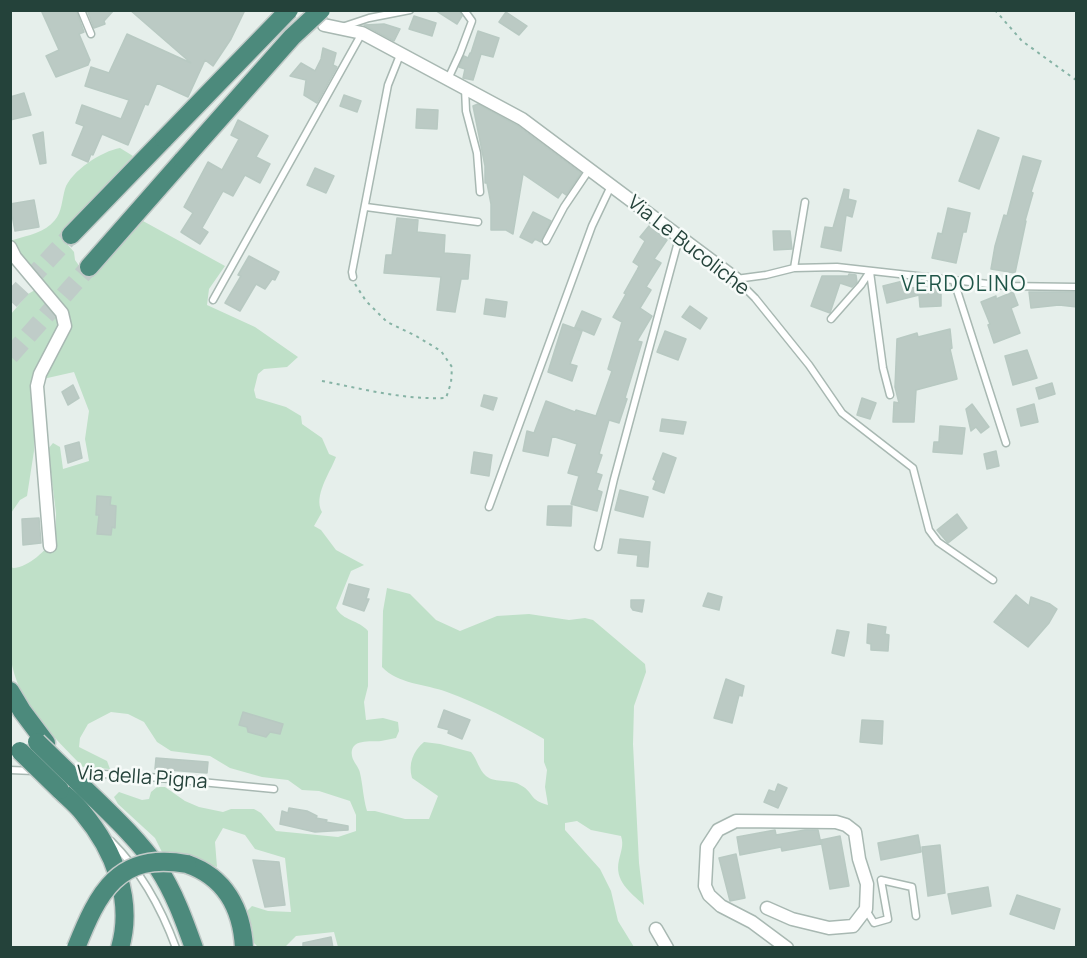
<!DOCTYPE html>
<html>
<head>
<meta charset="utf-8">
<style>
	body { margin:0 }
	#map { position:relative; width:1087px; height:958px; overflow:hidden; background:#e6efeb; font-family:Manrope,sans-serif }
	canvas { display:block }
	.frame { position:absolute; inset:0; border:12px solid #24423a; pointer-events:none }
</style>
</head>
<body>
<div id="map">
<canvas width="1087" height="958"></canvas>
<div class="frame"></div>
</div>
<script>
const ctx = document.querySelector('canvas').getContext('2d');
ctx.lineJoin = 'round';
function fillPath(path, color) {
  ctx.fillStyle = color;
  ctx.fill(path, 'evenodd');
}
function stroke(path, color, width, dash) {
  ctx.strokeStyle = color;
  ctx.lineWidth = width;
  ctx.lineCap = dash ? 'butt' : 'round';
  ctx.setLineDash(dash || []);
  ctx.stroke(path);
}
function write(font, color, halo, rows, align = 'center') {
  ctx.font = font + ' Manrope,sans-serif';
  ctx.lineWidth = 5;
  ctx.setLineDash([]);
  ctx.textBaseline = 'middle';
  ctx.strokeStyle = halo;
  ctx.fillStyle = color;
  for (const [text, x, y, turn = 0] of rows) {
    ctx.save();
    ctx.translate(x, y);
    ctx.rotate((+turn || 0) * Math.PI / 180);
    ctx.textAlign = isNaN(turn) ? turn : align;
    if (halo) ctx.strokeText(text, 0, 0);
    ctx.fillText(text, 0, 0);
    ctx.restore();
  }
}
fillPath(new Path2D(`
	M120 148 133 156 72 221 67 237 68 245 74 252 75 260 80 267 93 272 100 269 143 221 225 266 209 289 207 305 255 327 298 357 287 367 264 369 258 374 254 390 256 398 286 407 301 416 302 424 322 438 329 454 336 457C330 473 313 496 322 512L314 526 321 530 336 550 364 565 351 571 336 608C343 621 359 620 368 631V686L364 702 366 720 383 718 398 722 399 731 396 738C391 739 386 740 381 741 371 742 349 738 352 756 353 762 359 767 360 773 363 786 363 797 367 811H375L405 819H429L438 796 412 778C408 764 413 751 424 742L440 744 471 752C477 759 479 770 486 776 496 784 511 778 522 786 534 793 529 800 548 805L545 787 547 770 544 762V739C513 721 480 704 447 692 425 684 398 684 382 667L383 611 387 588 410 594 436 620 460 631 497 616 529 614 569 620 585 618 593 620 645 664 646 672 634 706 633 744 639 863 644 905C630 892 614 881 619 860 621 851 624 845 621 836L591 830 577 821 565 823V830L600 869 611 891 618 921 634 947H338L334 932 296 936 285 947H258L253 942 252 927 246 912 252 906 268 911 291 912 285 858 255 849 245 835 223 828 215 842 217 867 162 852 155 838 118 804 114 797 119 792 142 800 149 799 151 792 157 787H165L185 801 199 807 223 812 231 809H254L261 813 276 831 338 837 356 831V815L350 801 319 791 302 790 288 780 262 777 230 768 210 756 171 751 157 742 144 722 128 714 111 712 88 724 80 738 79 747 107 761 110 769 83 767C54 737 16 702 11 658 7 631 11 594 10 566L13 568C30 567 45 550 56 538V513L48 449 53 443 60 447 63 469 89 461 85 439 89 411 74 372 43 379 70 323 66 307 22 259 13 240C29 235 44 233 55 220 62 212 62 199 65 189 71 171 102 151 120 148Z
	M35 290 53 310 60 325 34 390V451L27 496 20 500 11 513V314L28 294Z`), '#bfe0c8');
const building = new Path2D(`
	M41 10H76L84 32 79 34 90 60 88 65 56 77 46 56 59 50Z
	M87 10H114L104 21 105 24 94 28Z
	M130 10H245L231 39 213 66 205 60 188 97 157 83 148 105 145 104 128 145 102 134 93 155 91 154 88 162 72 155 84 126 76 123 82 105 121 119 129 100 85 86 91 67 109 73 127 34 191 63Z
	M435 10H459L462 16 457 24Z
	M506 12 527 26 519 35 499 22Z
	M414 16 436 23 432 36 409 29Z
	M384 24 400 29 394 41 364 25Z
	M478 31 499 38 493 57 481 54 473 80 463 78 465 69 459 67 464 56 468 58 470 53H471Z
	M323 48 336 53 333 65 337 67 317 103 304 95 306 80 290 76 301 63 315 71 321 59Z
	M24 93 31 115 10 120V97Z
	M344 95 361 101 357 112 340 106Z
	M478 104 518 126 581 173 566 195 562 192 558 198 523 174 513 234 506 230H491V204L487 183H485V166L473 106Z
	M417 109 438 110 437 129 416 128Z
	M238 120 268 136 256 157 270 164 260 183 245 175 233 196 223 191 202 228 208 232 200 244 181 232 193 213 184 207 208 162 222 170 239 139 231 135Z
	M978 130 999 138 979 189 959 181Z
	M43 132 46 163 40 164 33 135Z
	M1023 156 1041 161 1031 192 1033 193 1025 221H1026L1015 273 991 269 995 246 1004 215 1007 216Z
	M315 168 334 176 326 193 307 185Z
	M844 189 849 190 848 199 856 201 852 217 846 215 841 251 821 247 825 227 833 228Z
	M34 200 39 227 15 231 10 204Z
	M948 208 970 213 966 232H963L956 263 932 258 938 233 942 234Z
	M533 212 551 221 541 242 535 239 532 243 520 237Z
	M397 218 418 220 417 232 445 235 444 253 470 255 468 279H461L455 312 437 310 441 277 384 273 386 255H392Z
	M649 226 667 240 654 259 661 263 646 287 651 290 640 308 652 316 637 341 642 342 625 398 627 399 619 423 609 420 599 454 602 455 596 473 602 475 597 490 602 492 597 511 571 504 579 476 568 473 577 444 552 436 548 456 523 451 527 431 534 433 546 401 575 412 576 410 596 416 612 371 608 369 622 322 613 317 626 294 624 293 637 270 639 266 633 262 645 241 640 237Z
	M773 231H790L792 249 774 250Z
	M249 256 279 272 275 280 272 279 265 289 256 284 240 311 225 303 241 276 238 275Z
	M849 274 856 275 857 282 852 287 840 283 830 313 811 306 822 276H848Z
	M903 281 904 288 938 287V294H941V306L920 307 919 295 887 303 883 286Z
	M1013 292 1018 305 1011 308 1020 333 994 343 988 325 990 324 981 302 996 296V299Z
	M1029 292H1077V307L1059 305 1031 308Z
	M486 299 507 302 505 317 484 314Z
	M690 306 707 318 700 329 682 317Z
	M582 311 601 319 594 335 575 327Z
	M563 324 582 331 570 364 577 366 572 381 548 372Z
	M950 329 952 348 950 349 957 379 916 390 914 422H893L894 402 899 403 895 387 897 339 917 333 918 337Z
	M665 331 686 339 678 360 657 352Z
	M1027 350 1037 378 1013 385 1005 356Z
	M1052 383 1055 394 1039 399 1036 388Z
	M73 385 79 398 68 405 62 392Z
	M484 395 497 398 493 410 481 406Z
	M862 398 876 403 870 419 857 415Z
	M972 404 989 427 981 433 976 427 971 431 966 409Z
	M1034 404 1038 422 1021 426 1017 409Z
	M662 419 686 422 683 434 660 431Z
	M940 426 965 428 962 454 933 452 934 442H939Z
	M79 442 82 458 68 463 65 446Z
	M996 451 999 466 987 469 984 454Z
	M474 452 492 455 489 476 471 473Z
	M663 453 676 458 664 493 653 489 656 481 653 479Z
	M620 490 648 497 643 517 615 510Z
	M97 496 111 497 110 505 116 506 115 528 112 527 111 535 97 534 99 515H96Z
	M548 506H572L571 526 547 525Z
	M957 514 967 528 948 543 937 530Z
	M39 518 41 543 23 545 22 519Z
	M620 539 650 542 648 567 637 566 638 555 618 553Z
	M349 584 369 589 366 599H369L364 611 343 604Z
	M708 593 722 597 719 610 703 606Z
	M1016 595 1029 606 1031 597 1050 604 1057 609 1049 623 1028 647 994 622Z
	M631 600H644L642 612 633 610 631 607Z
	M868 624 886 627 885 634 889 635 888 651 871 650V644L867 643Z
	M837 630 849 632 844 656 832 653Z
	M726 679 744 686 742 696 739 695 732 723 714 718Z
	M444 710 470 720 462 739 448 733 449 730 438 727Z
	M243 712 283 724 280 734 270 732 266 737 248 732 247 727 239 725Z
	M862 720 883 721 882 744 860 742Z
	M156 758 208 762 207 773 155 769Z
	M778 784 787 788 778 808 764 802 769 790 775 792Z
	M289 808 307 811 317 816 316 818 327 820 326 822 348 826V830L315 832 280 824 282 811 288 813Z
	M775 830 776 835 805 830H818L821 844 782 851 781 847 740 855 737 837Z
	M918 835 921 852 881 860 878 843Z
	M840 836 849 886 830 889 821 840Z
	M940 845 945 893 928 896 922 847Z
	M736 854 745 898 730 901 719 858Z
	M253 860 279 862 285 905 265 907Z
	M988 887 991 906 952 914 948 894Z
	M1017 895 1060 909 1054 929 1010 914Z
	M331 937 333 948H303V943Z`);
fillPath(building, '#bbcac4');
stroke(building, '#b8c9c2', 1.5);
stroke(new Path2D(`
	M10 301 71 235
	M10 356 89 267`), '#bfccc8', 18, [18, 9]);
const service = new Path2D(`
	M81 10 91 34
	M342 27 369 18 410 10
	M448 79 460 53 472 21 464 10
	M465 88 466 111 477 153 480 192
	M366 207 478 222
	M546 241 564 207 589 170
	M794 268 805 202
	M870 272 883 368 890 395
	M353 277 352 272 388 85 400 55
	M736 279 755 298 809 365 842 413 913 468 929 530 938 542 993 580
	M736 279 766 275 794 268 837 267 1006 286 1076 287
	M954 281 1006 443
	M213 300 362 33
	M831 319 861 285 869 273
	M489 507 592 226 611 186
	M598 547 614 479 679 238
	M10 770 34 771
	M74 773 128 775 274 789
	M111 841C141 871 161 907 176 948
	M866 910 874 923 888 919 881 880 912 887 916 916`);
const minor = new Path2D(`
	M324 25 362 33 522 119 736 279
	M10 247 15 257 62 313 65 326 40 374 37 386 50 546
	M767 908 792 919 829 928 853 926 866 909 867 884 859 859 855 832 846 825 836 822 736 821 718 830 707 847 705 886 709 895 721 906 752 922 787 948
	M656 929 667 948`);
const trunk = new Path2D(`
	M71 235 164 139
	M89 267 183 160
	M10 691 22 711 46 743
	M76 780C104 808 135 835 158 868 174 892 184 920 194 948
	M60 790C67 797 76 804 83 813 114 850 134 900 120 948
	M187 864C225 877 242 909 244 948`);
stroke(service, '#a8b8b2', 9);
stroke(minor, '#a8b8b2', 15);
stroke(trunk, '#c2cac8', 21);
stroke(new Path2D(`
	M995 10 1022 41 1076 80
	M322 381C363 389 404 400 446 398L451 383 452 367 441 351 416 336 387 322 366 301 355 284`), '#86b3a5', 2, [3, 4.5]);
stroke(service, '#fff', 6);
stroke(minor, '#fff', 12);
stroke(trunk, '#4c8a7c', 18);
const trunkBridge = new Path2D(`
	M164 139 289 10
	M183 160 292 37 321 10
	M37 742 76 780
	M20 751 60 790
	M76 948C98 893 118 851 187 864`);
stroke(trunkBridge, '#c2cac8', 21, []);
stroke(trunkBridge, '#4c8a7c', 18);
write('20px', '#24423a', '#f7fbf9', [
	["Via Le Bucoliche",688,246,38],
	["Via della Pigna",142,778,4]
]);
ctx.letterSpacing = '1.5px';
write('21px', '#1f5548', '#f7fbf9', [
	["VERDOLINO",964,285]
]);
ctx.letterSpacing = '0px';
</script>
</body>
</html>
